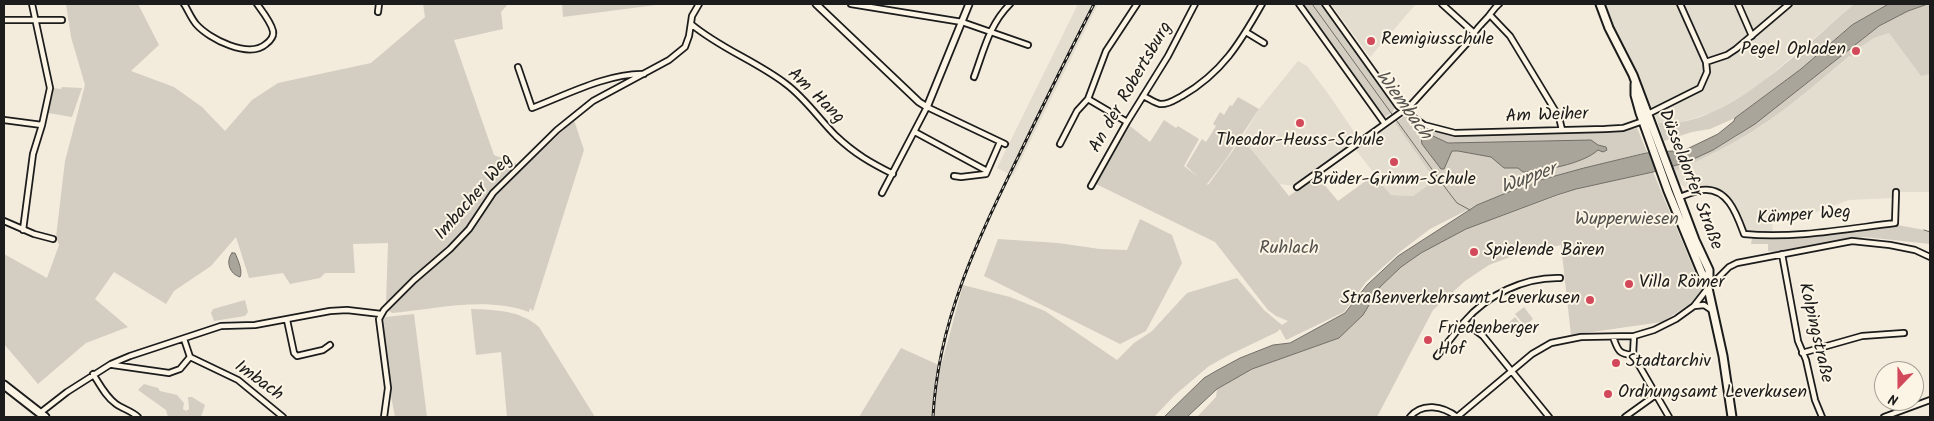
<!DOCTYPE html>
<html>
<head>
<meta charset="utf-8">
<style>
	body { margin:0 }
	#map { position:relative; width:1934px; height:421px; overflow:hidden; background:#f3ecdd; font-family:Kalam,sans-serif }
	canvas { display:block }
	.frame { position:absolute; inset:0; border:5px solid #1c1c1c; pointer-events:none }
	.north { position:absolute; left:1874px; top:361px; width:50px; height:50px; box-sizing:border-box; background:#fcf5e5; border:1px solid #a29e95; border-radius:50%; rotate:202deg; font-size:14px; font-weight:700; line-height:20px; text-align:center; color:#1c1c1c }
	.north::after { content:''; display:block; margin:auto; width:18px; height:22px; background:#d1495b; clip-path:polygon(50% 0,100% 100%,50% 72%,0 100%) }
</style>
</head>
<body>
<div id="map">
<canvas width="1934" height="421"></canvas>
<div class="frame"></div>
<div class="north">N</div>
</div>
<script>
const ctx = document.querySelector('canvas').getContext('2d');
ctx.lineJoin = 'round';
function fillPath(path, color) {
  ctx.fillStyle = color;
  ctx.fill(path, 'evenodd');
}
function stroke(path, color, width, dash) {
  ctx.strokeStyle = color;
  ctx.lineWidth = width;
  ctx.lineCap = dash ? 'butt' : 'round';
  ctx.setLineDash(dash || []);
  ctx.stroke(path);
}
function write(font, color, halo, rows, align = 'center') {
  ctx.font = font + ' Kalam,sans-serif';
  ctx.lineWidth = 4;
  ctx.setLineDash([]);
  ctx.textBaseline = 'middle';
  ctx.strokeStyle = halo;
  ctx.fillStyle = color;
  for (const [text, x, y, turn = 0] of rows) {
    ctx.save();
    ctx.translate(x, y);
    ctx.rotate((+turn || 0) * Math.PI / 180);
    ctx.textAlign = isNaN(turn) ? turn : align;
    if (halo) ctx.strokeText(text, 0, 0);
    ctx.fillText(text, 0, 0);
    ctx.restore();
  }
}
fillPath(new Path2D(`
	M1078 4H1098L1013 176 997 168Z
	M1331 4H1416L1370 57Z
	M1604 4H1854L1758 86 1714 112 1682 122 1658 123Z
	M1889 33 1921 75 1930 74V192H1900L1892 198 1849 200 1814 213 1777 217 1772 221 1773 234 1751 233 1746 230 1733 202 1725 193 1715 188 1700 186 1686 188 1679 183 1675 171 1714 153 1761 126 1851 56 1852 57 1860 50 1859 48 1874 38Z
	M1298 61 1307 66 1327 92 1359 139 1296 186 1279 184 1242 138 1259 109Z
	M1395 123 1435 180 1413 196 1391 195 1355 149Z`), '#e3ddcf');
fillPath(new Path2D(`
	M66 4H138L159 45 131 71 174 87 202 107 225 131 252 100 278 83 371 63 425 17 423 4H508L501 12 503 29 454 40 494 155 517 164 488 196 466 228 386 305 388 243 353 244 355 273H325L320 278 290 284 283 273 249 278 236 237 211 266 174 291 166 304 114 272 95 299 128 327 86 343 38 384 4 344V254L47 278 59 245 56 237 65 161 85 85 71 37Z
	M562 4H664L563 17Z
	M1301 4H1322L1395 106 1393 112 1385 117 1382 116Z
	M1854 4H1889L1852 25 1801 69 1735 118 1710 129 1692 132 1664 141 1658 123C1665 123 1674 123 1681 122 1740 113 1809 42 1854 4Z
	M1930 4V74L1921 76 1889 33 1874 38 1859 48 1861 50 1852 57 1850 56C1820 80 1791 106 1759 127 1733 144 1703 159 1675 171L1673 166 1713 150 1737 136 1879 26 1908 11Z
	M62 87 82 88 72 117 48 113 52 88 61 89Z
	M1238 97 1259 109 1224 162 1207 184 1208 185 1242 138 1289 196 1317 176 1338 201 1374 175 1391 195 1413 196 1435 180 1395 123 1406 115 1425 129 1452 135 1619 131 1637 128 1647 152 1531 182 1477 205 1430 229 1401 251 1366 282 1344 312 1286 340 1280 329 1277 332 1229 355 1209 366 1175 395 1154 417H859L901 348 941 366 963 285 1010 297 1045 311 1117 360 1134 343 1152 331 1187 293 1237 278 1264 310 1282 325 1288 321 1276 316 1268 310 1215 242 1096 184 1130 126 1150 142 1164 120 1176 128 1178 126 1199 139 1184 166 1198 177 1186 166 1202 139 1206 142 1216 126 1213 124 1220 112 1224 115 1230 105 1232 106Z
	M574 120 584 150 533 311 530 308 529 312C486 296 436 309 392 313L387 309 419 278 457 245 470 231 493 197Z
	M1653 172 1702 289 1690 304 1662 322 1571 335 1561 245 1513 256 1489 265 1465 281 1433 310 1377 417H1197L1216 397 1217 389 1252 369 1339 338 1363 315 1380 287 1401 267 1421 253 1446 239 1466 229 1576 189Z
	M1140 219 1172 235 1182 263 1146 331 1120 344 984 276 998 239 1058 243 1100 249 1127 250Z
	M1897 225 1930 231V244L1865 237 1825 242 1775 252 1768 251V244H1751L1752 238H1775Z
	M245 300 248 312 245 316 214 321 211 313 213 309Z
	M1524 307 1533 319 1525 326 1515 314Z
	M471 309C496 310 520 310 539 327L595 417H507L501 352 476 355Z
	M414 314 427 417H395L389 386 382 320 386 317Z
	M1515 317 1525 330 1516 338 1506 325Z
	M144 384 158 388 160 391 177 395 184 403 183 409 186 411 189 409 188 397H192L205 405 201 417H168L166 410 138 390Z`), '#d3cec1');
const water = new Path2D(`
	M1889 4H1928L1908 11 1879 26 1755 124 1713 150 1687 162 1653 172 1576 189 1557 195 1466 229 1421 253 1401 267 1380 287 1363 315 1339 338 1252 369 1217 389 1187 417H1164L1204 378 1216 371 1240 358 1273 345 1290 343 1345 313 1367 285 1398 256 1477 205 1533 182 1584 168 1646 153 1685 150 1718 134 1734 121 1735 118 1801 69 1852 25Z
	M1431 135 1448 143 1591 140 1598 145 1606 147 1607 150 1603 152 1598 150C1583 164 1543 171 1523 172L1518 168H1504L1491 157 1458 151H1452L1444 169H1441L1422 144 1421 137Z
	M232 253H235C238 260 243 271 240 277 230 274 225 262 232 253Z`);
fillPath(water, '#aaa59b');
stroke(water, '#716e68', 1);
stroke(new Path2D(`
	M1312 4 1447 190 1457 203 1470 210
	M1924 230 1930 232`), '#716e68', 1);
const minor = new Path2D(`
	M184 4C188 10 191 18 196 24 209 39 249 59 266 44 270 41 274 36 273 31 271 22 262 11 257 4
	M851 4 962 22 1028 45
	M1299 4 1385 124
	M1325 4 1398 106 1424 125 1455 133 1605 129 1623 128 1643 121
	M1442 4 1473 32
	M1680 4 1706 62
	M1738 4 1752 36
	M378 12 379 4
	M1490 15 1510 36 1559 117 1562 130
	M4 20H62
	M691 24C721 49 756 61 786 84 805 98 819 119 836 136 855 154 871 163 893 174
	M1246 32 1264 43
	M518 67 532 108C566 95 608 73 644 74
	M974 77C984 50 989 25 1010 4
	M1143 96C1148 98 1155 103 1160 104 1168 105 1176 99 1182 96 1222 73 1240 43 1262 4
	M1088 99 1127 122
	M1648 114 1700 88 1707 72 1706 62 1727 55 1736 49 1789 4
	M4 120 42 125
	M915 132 987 171
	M1060 144 1077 111 1088 99 1106 51 1137 4
	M954 176 961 177 986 174 1000 142
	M1091 186 1127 122 1168 56 1195 4
	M1297 187 1410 106 1469 41C1475 30 1480 26 1488 17 1492 12 1494 8 1499 4
	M882 193 927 107 1005 144
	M1679 197C1687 195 1694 191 1702 190 1728 187 1737 215 1744 234 1794 239 1846 229 1895 223L1896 192
	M4 221 34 234 53 239
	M23 230 33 154 42 125 50 88 32 4
	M1782 254 1798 341 1806 360 1815 400 1822 417
	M1694 306 1704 305 1713 311
	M287 320 294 353 297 356 323 350 330 345
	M1464 322C1487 295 1524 277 1560 278
	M1634 336 1633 355 1669 417
	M1613 337C1618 350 1618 354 1633 355
	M184 339 190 357 238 380 283 417
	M1802 353 1862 336 1904 333
	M1437 356 1464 322 1483 336 1549 417
	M113 365 169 373 180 369 190 357
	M93 374C100 385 106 397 116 404 123 409 132 411 138 417
	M40 413 67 392 111 364 130 356 221 326 255 325 330 311 347 310 381 314
	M384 417 388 388 379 319 384 310 414 280 450 249 469 229 493 193 557 130 593 101 669 60 685 47 689 36 692 16 699 4
	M1410 417C1422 402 1443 406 1457 417L1532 354 1551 343 1581 337 1634 336 1654 330 1676 319 1694 306 1708 288 1729 267 1737 263 1852 241 1890 245 1915 250 1930 257
	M1625 417 1657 394
	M1884 417 1930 400`);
const tertiary = new Path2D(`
	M816 4 919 102 927 107 969 4`);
const secondary = new Path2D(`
	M1600 4 1609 28 1633 75 1695 240 1709 270V282
	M1635 84V95L1640 113 1668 191 1708 288 1723 356 1732 417
	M4 385 45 417`);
stroke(minor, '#1c1c1c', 8);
stroke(tertiary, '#1c1c1c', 9);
stroke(secondary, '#1c1c1c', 11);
stroke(minor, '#fcf5e5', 4.5);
stroke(tertiary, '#fcf5e5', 5.5);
stroke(secondary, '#fcf5e5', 7);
const rail = new Path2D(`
	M933 417C938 320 978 239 1020 153 1044 103 1069 53 1094 4`);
stroke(rail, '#1c1c1c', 3);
stroke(rail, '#fcf5e5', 1, [4]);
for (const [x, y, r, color] of [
	[1371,41,5,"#d1495b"],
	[1856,51,5,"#d1495b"],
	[1300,123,5,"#d1495b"],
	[1394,162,5,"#d1495b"],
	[1474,252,5,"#d1495b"],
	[1629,284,5,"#d1495b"],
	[1590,300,5,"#d1495b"],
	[1428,340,5,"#d1495b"],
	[1616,363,5,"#d1495b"],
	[1608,394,5,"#d1495b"]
]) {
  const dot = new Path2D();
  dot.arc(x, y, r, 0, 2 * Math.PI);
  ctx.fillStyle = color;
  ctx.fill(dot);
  stroke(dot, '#fcf5e5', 2);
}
write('18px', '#1c1c1c', '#fcf5e5', [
	["Remigiusschule",1381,41],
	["Pegel Opladen",1846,51,"right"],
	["Theodor-Heuss-Schule",1300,142,"center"],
	["Brüder-Grimm-Schule",1394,181,"center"],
	["Spielende Bären",1484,252],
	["Villa Römer",1639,284],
	["Straßenverkehrsamt Leverkusen",1580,300,"right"],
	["Friedenberger",1438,330],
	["Hof",1438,351],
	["Stadtarchiv",1626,363],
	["Ordnungsamt Leverkusen",1618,394]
], 'left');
write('18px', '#1c1c1c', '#fcf5e5', [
	["An der Robertsburg",1132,88,-60],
	["Am Hang",815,97,44],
	["Am Weiher",1547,117,-2],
	["Düsseldorfer Straße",1689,180,69],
	["Imbacher Weg",475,198,-49],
	["Kämper Weg",1804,217,-4],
	["Kolpingstraße",1814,333,77],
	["Imbach",258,382,36]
]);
write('18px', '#53514e', '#fcf5e5', [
	["Wupperwiesen",1627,221],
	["Ruhlach",1289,250]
]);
write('italic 19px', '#55534f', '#fcf5e5', [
	["Wiembach",1402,106,54],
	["Wupper",1529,180,-20]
]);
</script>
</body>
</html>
